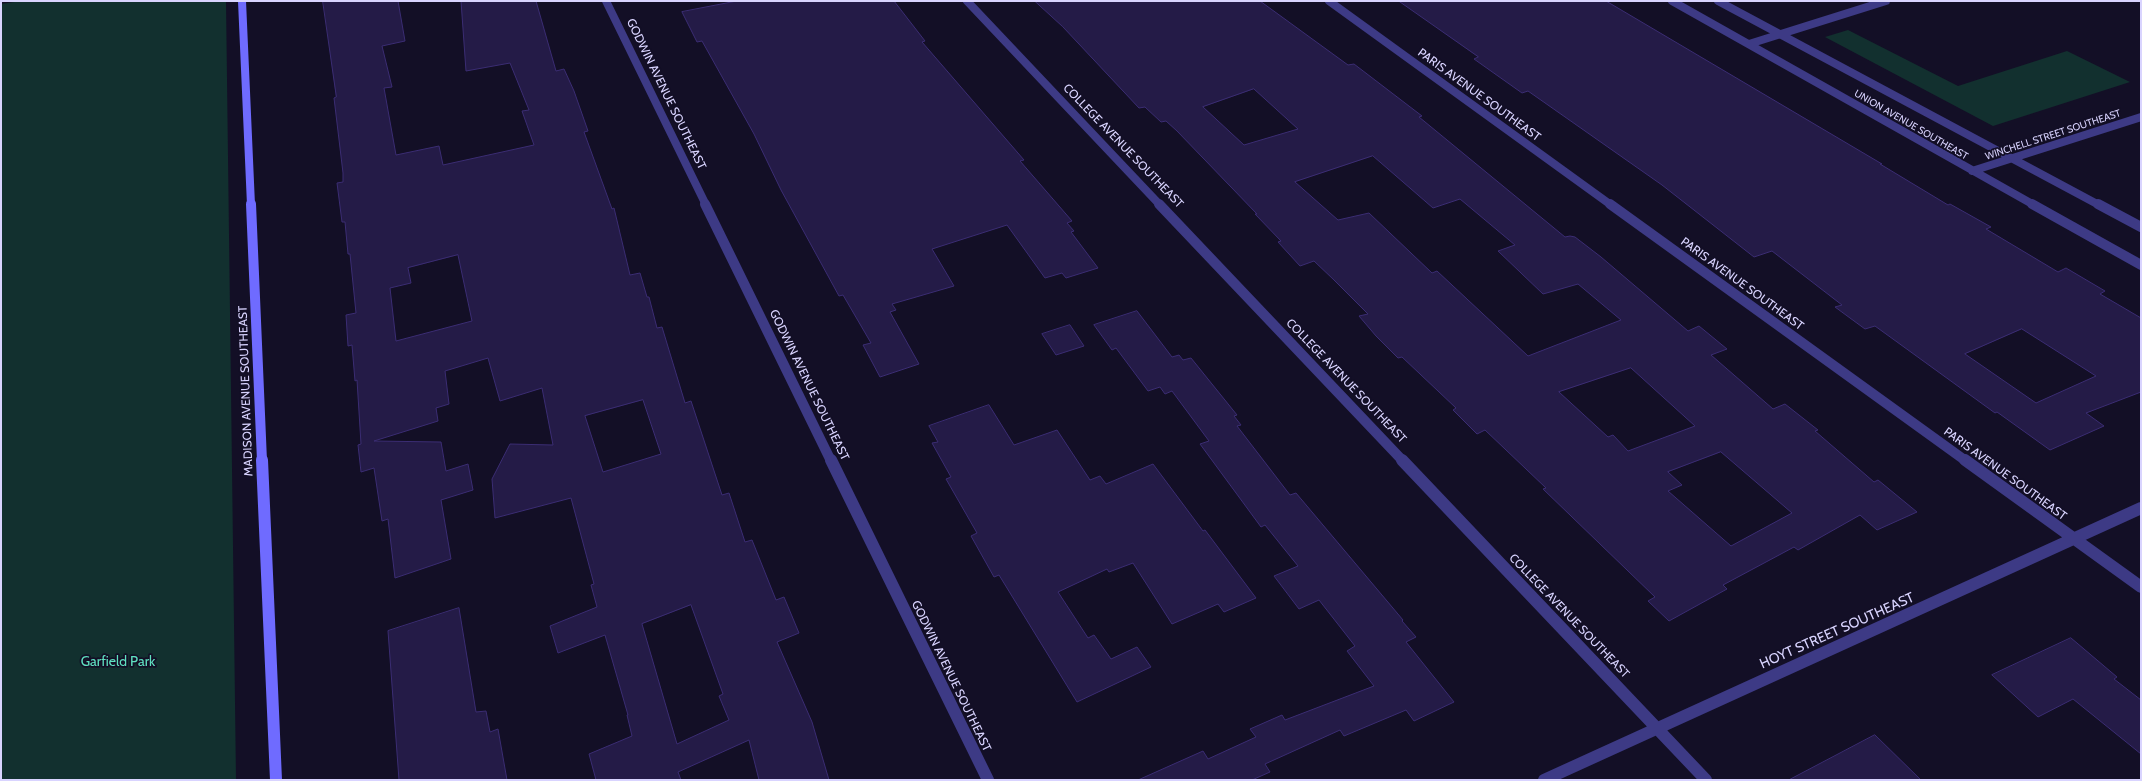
<!DOCTYPE html>
<html>
<head>
<meta charset="utf-8">
<style>
	body { margin:0 }
	#map { position:relative; width:2142px; height:781px; overflow:hidden; background:#130f26; font-family:Cabin,sans-serif }
	canvas { display:block }
	.frame { position:absolute; inset:0; border:2px solid #d9d4ff; pointer-events:none }
</style>
</head>
<body>
<div id="map">
<canvas width="2142" height="781"></canvas>
<div class="frame"></div>
</div>
<script>
const ctx = document.querySelector('canvas').getContext('2d');
ctx.lineJoin = 'round';
function fillPath(path, color) {
  ctx.fillStyle = color;
  ctx.fill(path, 'evenodd');
}
function stroke(path, color, width, dash) {
  ctx.strokeStyle = color;
  ctx.lineWidth = width;
  ctx.lineCap = dash ? 'butt' : 'round';
  ctx.setLineDash(dash || []);
  ctx.stroke(path);
}
function write(font, color, halo, rows, align = 'center') {
  ctx.font = font + ' Cabin,sans-serif';
  ctx.lineWidth = 3.5;
  ctx.setLineDash([]);
  ctx.textBaseline = 'middle';
  ctx.strokeStyle = halo;
  ctx.fillStyle = color;
  for (const [text, x, y, turn = 0] of rows) {
    ctx.save();
    ctx.translate(x, y);
    ctx.rotate((+turn || 0) * Math.PI / 180);
    ctx.textAlign = isNaN(turn) ? turn : align;
    if (halo) ctx.strokeText(text, 0, 0);
    ctx.fillText(text, 0, 0);
    ctx.restore();
  }
}
fillPath(new Path2D(`
	M21 1H226L236 780H1V4Z
	M1848 30 1958 86 2067 51 2130 82 1993 126 1825 37Z`), '#12302f');
const building = new Path2D(`
	M323 1H398L405 41 382 46 392 87 384 88 396 155 439 146 443 165 534 145 522 111 529 110 510 63 466 71 461 1H536L556 71 564 69 574 91 588 131 584 132 612 209 614 208 630 275 640 273 647 297H649L657 328 662 327 685 403 691 401 722 495 729 493 745 542 752 540 776 600 784 597 799 633 777 642 812 722 829 780H759L749 740 678 772 681 780H596L589 754 632 736 627 715H628L605 635 558 653 550 626 597 607 591 585 594 584 571 498 495 518 492 479 510 444 553 445 542 388 500 401 488 358 445 371 449 404 436 408 438 421 374 441 441 442 446 471 468 464 473 490 441 500 451 559 395 578 388 519 382 521 374 468 361 472 358 445 361 444 357 380 355 381 352 345 348 346 346 315 356 313 350 254H348L345 222H342L337 183 343 182V173L334 98 336 97ZM458 255 472 321 396 341 390 288 411 283 408 268ZM643 400 661 454 603 472 585 416ZM691 605 723 694 719 696 729 720 677 744 642 624Z
	M737 1H894L925 41 922 42 1024 160 1020 161 1072 221 1067 223 1074 231 1071 232 1098 268 1066 278 1062 273 1045 278 1007 225 932 249 954 286 892 304 896 310 890 312 919 364 880 377 863 345 871 343 843 295 839 296 781 190 754 134 702 41 697 42 682 12Z
	M1035 1H1260L1348 65 1354 64 1422 116 1419 117 1565 237 1570 236 1575 237 1601 257 1688 331 1699 326 1727 349 1711 355 1773 409 1785 404 1818 430 1815 431 1874 482 1878 480 1917 512 1877 530 1860 515 1798 550 1794 547 1723 585 1727 589 1669 621 1648 601 1655 597 1543 489 1546 488 1485 430 1477 434 1453 410 1456 408 1402 357 1398 358 1376 336 1359 316 1368 314 1334 280 1314 261 1300 266 1278 242 1281 241 1255 214H1257L1177 131 1166 121 1161 122 1145 107 1139 108 1063 27ZM1254 89 1298 129 1244 145 1203 107ZM1373 156 1433 208 1460 199 1515 245 1498 251 1543 294 1578 284 1621 320 1528 356 1437 271 1432 273 1369 213 1338 220 1295 182ZM1631 368 1695 426 1628 451 1613 435 1608 437 1559 392ZM1721 452 1792 513 1731 546 1668 491 1682 485 1668 472Z
	M1399 1H1606L1882 164H1880L1948 205 1950 204 1991 227 1986 229 2058 272 2066 268 2105 291 2100 294 2141 318V392L2086 413 2104 426 2050 450 1997 412 1995 413 1875 326 1865 329 1835 307 1842 305 1772 251 1754 257 1662 185 1528 91 1522 93 1474 59 1478 57ZM2022 329 2096 376 2036 403 1965 354Z
	M1137 311 1172 357 1179 355 1183 360 1191 358 1237 415 1234 416 1241 425 1237 426 1290 495 1296 493 1403 620 1402 621 1416 637 1406 642 1454 702 1414 721 1406 710 1344 736 1340 730 1265 764 1270 772 1252 780H1138L1203 751 1208 759 1256 737 1250 729 1282 715 1285 720 1374 686 1347 651 1355 646 1319 600 1299 609 1274 576 1298 566 1265 525 1261 527 1200 444 1209 441 1172 391 1165 394 1160 387 1148 391 1116 348 1112 350 1094 325Z
	M1070 325 1084 346 1056 355 1042 334Z
	M989 405 1014 445 1057 430 1090 480 1100 476 1106 484 1153 464 1203 531 1205 530 1256 598 1224 612 1218 604 1172 624 1133 563 1109 572 1107 569 1058 592 1088 638 1094 635 1111 659 1137 647 1151 667 1077 702 999 575 994 577 971 536 977 533 946 479 951 477 932 443 938 442 929 426Z
	M459 608 476 712 486 711 490 732 498 729 507 780H399L388 631Z
	M2071 638 2117 677 2114 679 2141 700V754L2073 699 2038 717 1992 675Z
	M1875 735 1921 780H1789Z`);
fillPath(building, '#241b47');
stroke(building, '#3b2d73', 1);
stroke(new Path2D(`
	M606 1 706 205
	M967 1 1160 205
	M1329 1 1611 205
	M1672 1 2034 205
	M1718 1 2099 205
	M1749 44 1886 1
	M1972 171 2141 117`), '#3d3a85', 8);
stroke(new Path2D(`
	M705 204 831 461
	M1159 204 1403 461
	M1610 204 1966 461
	M2032 204 2141 265
	M2098 204 2141 227`), '#3d3a85', 10);
stroke(new Path2D(`
	M831 460 988 780
	M1402 460 1706 780
	M1965 460 2141 587
	M1544 780 2141 508`), '#3d3a85', 12);
stroke(new Path2D(`
	M242 1 251 205`), '#6f6bff', 8);
stroke(new Path2D(`
	M251 204 262 461`), '#6f6bff', 10);
stroke(new Path2D(`
	M262 460 276 780`), '#6f6bff', 12);
write('10px', '#d9d4ff', '#130f26', [
	["UNION AVENUE SOUTHEAST",1911,125,30],
	["WINCHELL STREET SOUTHEAST",2053,135,-18]
]);
write('12px', '#d9d4ff', '#130f26', [
	["GODWIN AVENUE SOUTHEAST",666,94,64],
	["PARIS AVENUE SOUTHEAST",1479,95,36],
	["COLLEGE AVENUE SOUTHEAST",1123,146,46],
	["PARIS AVENUE SOUTHEAST",1742,284,36],
	["COLLEGE AVENUE SOUTHEAST",1346,381,46],
	["GODWIN AVENUE SOUTHEAST",809,385,64],
	["MADISON AVENUE SOUTHEAST",246,391,-92],
	["PARIS AVENUE SOUTHEAST",2005,474,36],
	["COLLEGE AVENUE SOUTHEAST",1569,616,46],
	["GODWIN AVENUE SOUTHEAST",951,676,64]
]);
write('14px', '#d9d4ff', '#130f26', [
	["HOYT STREET SOUTHEAST",1837,631,-24]
]);
write('14px', '#5fe0c0', '#130f26', [
	["Garfield Park",118,662]
]);
</script>
</body>
</html>
